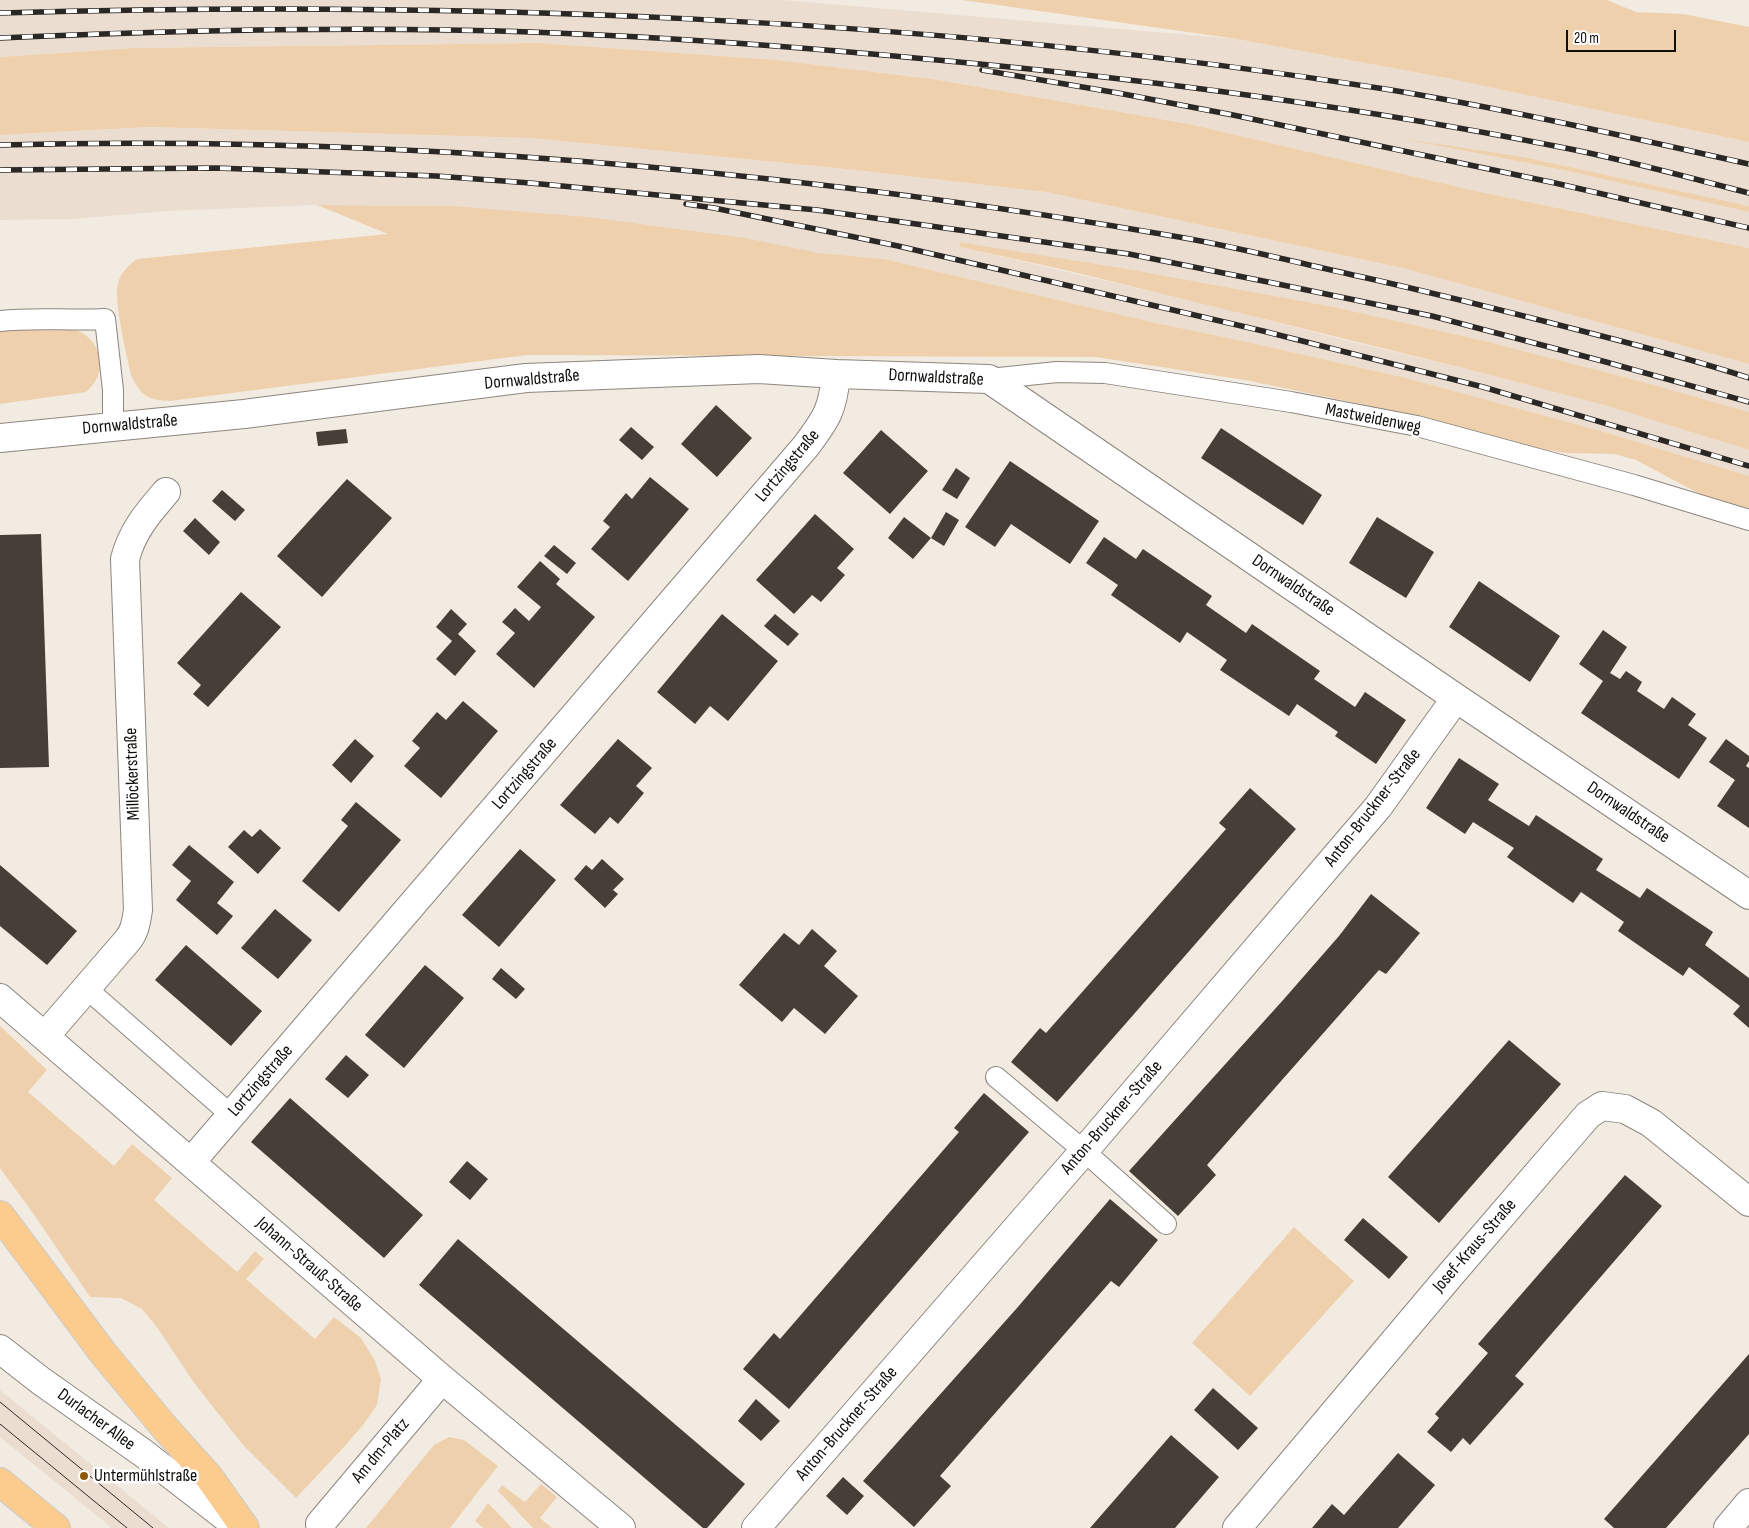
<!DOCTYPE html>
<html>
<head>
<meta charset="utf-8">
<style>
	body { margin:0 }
	#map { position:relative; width:1749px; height:1528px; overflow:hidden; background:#f2ebe2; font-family:"Sofia Sans Condensed",sans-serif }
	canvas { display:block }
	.scale { position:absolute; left:1566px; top:30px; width:110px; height:22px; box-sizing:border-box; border:2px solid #110f0c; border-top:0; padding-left:6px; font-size:15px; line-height:18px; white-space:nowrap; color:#110f0c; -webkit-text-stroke:4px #fff; paint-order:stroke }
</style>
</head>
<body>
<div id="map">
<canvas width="1749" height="1528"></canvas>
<div class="scale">20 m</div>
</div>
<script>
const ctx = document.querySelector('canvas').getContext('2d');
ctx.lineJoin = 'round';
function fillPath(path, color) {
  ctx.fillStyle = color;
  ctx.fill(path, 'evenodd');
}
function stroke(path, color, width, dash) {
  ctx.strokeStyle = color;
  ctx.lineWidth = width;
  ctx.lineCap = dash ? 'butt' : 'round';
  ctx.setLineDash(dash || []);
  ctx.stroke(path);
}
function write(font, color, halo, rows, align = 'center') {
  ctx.font = font + ' "Sofia Sans Condensed",sans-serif';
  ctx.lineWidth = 5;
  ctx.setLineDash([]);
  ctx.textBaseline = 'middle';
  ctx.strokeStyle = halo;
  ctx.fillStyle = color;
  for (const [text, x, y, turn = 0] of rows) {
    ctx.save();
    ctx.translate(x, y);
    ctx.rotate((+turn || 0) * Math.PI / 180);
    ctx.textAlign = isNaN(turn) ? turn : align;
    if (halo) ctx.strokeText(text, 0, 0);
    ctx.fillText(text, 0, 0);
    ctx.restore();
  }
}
fillPath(new Path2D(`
	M0 0H784L1237 39 1446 78 1749 142V206L1524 157 1416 141 1563 170 1749 212V248L1476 191 1189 124 939 80 777 60 538 43 134 48 0 57Z
	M150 127 531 138 837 168 1046 192 1403 268 1749 364V412L1643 382 1485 341 1334 307 1128 269 959 243 961 247 1209 305 1344 340 1471 370 1604 405 1749 450V476L1601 431 1406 378 1243 341 1156 323 884 259 819 253 453 206 317 205 166 211 74 219 0 220V135Z
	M0 1390 169 1528H112L0 1437Z`), '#ebded0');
fillPath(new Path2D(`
	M962 0H1607L1636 12 1683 14 1749 27V142L1446 78 1237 39Z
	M538 43 777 60 939 80 1189 124 1476 191 1749 248V364L1403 268 1046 192 837 168 531 138 150 127 0 135V57L134 48Z
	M1399 138 1524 157 1749 206V212L1563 170Z
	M317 205 453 206 588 217 745 238 819 253 884 259 1156 323 1243 341 1406 378 1601 431 1749 476V511L1702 495 1636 460 1614 454 1566 453 1525 446 1356 403 1245 380 1096 357 527 355 170 401C147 400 141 396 131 375 127 356 113 299 118 283 121 272 129 265 137 259L388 234Z
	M959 242 1128 269 1334 307 1485 341 1643 382 1749 412V450L1604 405 1471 370 1065 270 960 247Z
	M37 326C49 327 62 327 73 329 95 335 107 360 96 380 94 384 90 388 86 392L0 404V330Z
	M0 1026 47 1070 28 1092 114 1166 132 1144 172 1178 154 1200 237 1272 255 1251 264 1259 246 1279 315 1339 334 1317 361 1338 375 1361 381 1379 377 1405 363 1425 344 1447 296 1498 243 1445 195 1384 159 1330 142 1309 121 1298 90 1297 35 1216 0 1168Z
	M1294 1227 1354 1281 1250 1396 1192 1343Z
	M449 1437 464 1440 498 1466 450 1528H366L434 1445Z
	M541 1484 557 1497 540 1518 552 1528H533L498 1491 502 1485 525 1502Z
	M488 1503 512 1528H483L475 1521Z`), '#efd0ad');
fillPath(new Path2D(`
	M716 405 752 438 717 477 681 444Z
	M631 427 654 447 642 460 619 440Z
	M1221 428 1322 495 1303 525 1201 458Z
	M346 429 348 443 318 446 316 432Z
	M881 430 928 471 890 514 843 473Z
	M1010 461 1099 521 1070 564 1011 524 995 547 965 527Z
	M956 468 970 478 957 499 942 490Z
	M650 477 689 509 628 581 591 549 610 527 603 521 626 493 632 499Z
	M347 479 392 518 322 597 277 556Z
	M222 490 245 510 235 521 212 501Z
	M946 512 959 520 944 546 931 538 913 559 888 538 904 517 931 538Z
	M815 514 854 549 837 568 845 575 821 602 812 595 794 614 756 580Z
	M1377 517 1434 552 1406 598 1349 563Z
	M195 518 220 542 209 555 183 531Z
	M41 534 49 767 0 768V535Z
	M1104 537 1136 559 1143 549 1212 596 1206 605 1246 633 1252 624 1320 671 1314 679 1355 707 1365 692 1406 720 1376 764 1335 736 1338 732 1297 704 1289 716 1220 670 1227 660 1187 632 1180 643 1111 595 1118 585 1086 563Z
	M554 545 576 563 567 574 544 556Z
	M540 561 560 579 556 584 595 617 534 688 496 654 515 633 502 622 515 608 529 621 541 607 517 587Z
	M1479 581 1560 636 1530 682 1449 627Z
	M241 592 281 627 208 707 193 694 201 685 177 663Z
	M451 609 467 624 458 634 476 651 455 676 436 659 452 641 436 627Z
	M722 614 778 661 728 721 710 706 695 724 657 692Z
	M775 614 799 634 788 646 764 626Z
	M1603 630 1627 647 1610 673 1620 679 1626 671 1642 682 1637 691 1664 709 1672 697 1696 714 1688 725 1707 738 1679 779 1581 713 1603 681 1579 664Z
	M463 701 498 731 441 798 404 766 420 748 412 741 437 712 446 720Z
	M355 739 374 756 351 783 332 765Z
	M618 739 652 768 636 786 644 793 618 824 610 817 595 834 560 805Z
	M1726 739 1749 756V761L1746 766 1749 768V828L1717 806 1735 780 1709 762Z
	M1459 758 1499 784 1488 800 1529 826 1536 815 1603 859 1596 870 1640 898 1647 888 1713 932 1705 945 1749 978V1028L1733 1014 1740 1006 1689 967 1683 976 1618 931 1624 922 1581 892 1573 903 1507 857 1514 848 1473 822 1465 834 1426 808Z
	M1250 788 1296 829 1057 1102 1011 1062 1040 1028 1046 1033 1226 829 1219 823Z
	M356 802 401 840 339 912 302 881 348 826 341 820Z
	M260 829 281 848 258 874 228 847 244 830 252 837Z
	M189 845 234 882 217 903 233 916 217 935 176 900 191 881 172 865Z
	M520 849 556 880 499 947 462 915Z
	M602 859 624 879 613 890 618 894 605 908 574 879 586 865 592 870Z
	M0 865 77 931 47 965 0 926Z
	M1371 894 1420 933 1386 974 1379 970 1207 1165 1216 1175 1178 1216 1129 1171 1284 999 1339 936Z
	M275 909 312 940 278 979 241 948Z
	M812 929 837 951 824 966 858 996 825 1034 794 1008 782 1022 739 985 784 933 799 945Z
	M186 945 262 1011 231 1046 155 980Z
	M425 965 464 998 404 1068 365 1035Z
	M501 968 525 989 516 999 492 979Z
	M1509 1040 1561 1084 1439 1223 1388 1177Z
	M346 1055 369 1075 348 1098 325 1079Z
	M984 1093 1029 1132 789 1409 743 1369 774 1333 780 1339 959 1132 954 1128Z
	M290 1098 423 1215 384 1258 251 1142Z
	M467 1161 488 1179 470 1200 449 1182Z
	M1625 1175 1662 1206 1515 1376 1524 1384 1470 1445 1463 1438 1451 1452 1427 1432 1439 1418 1435 1414 1488 1353 1478 1344Z
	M1110 1199 1158 1240 1119 1287 1111 1281 940 1476 951 1486 914 1527 863 1481 1017 1308Z
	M1363 1218 1408 1257 1389 1279 1344 1240Z
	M458 1239 745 1484 707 1528H703L419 1285Z
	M1749 1354V1434L1666 1528H1614L1604 1519Z
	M1213 1388 1258 1428 1238 1450 1194 1410Z
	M756 1399 780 1421 761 1441 738 1421Z
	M1171 1435 1219 1477 1175 1528H1090Z
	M1398 1453 1435 1485 1398 1528H1312L1332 1504 1344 1515Z
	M843 1477 864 1496 847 1515 826 1496Z`), '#453f38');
const lane = new Path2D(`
	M0 321C35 317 70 321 105 319L113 390V427
	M989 379 1057 372 1105 373 1291 402 1417 426 1634 485 1749 520
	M87 989 231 1115
	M996 1077 1084 1151 1166 1224`);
const street = new Path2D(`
	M0 438 244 414 526 378 759 369 836 374 989 379 1456 698 1749 895
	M0 998 442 1379 621 1528
	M45 1036 127 941C135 932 136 922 138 910L125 559C132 531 148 513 166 492
	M191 1162 806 446C827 418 833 409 836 374
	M320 1524 442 1379
	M756 1528 1084 1151 1378 807 1456 698
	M1237 1528 1452 1273 1588 1115 1602 1106 1625 1109 1651 1123 1749 1202
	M1728 1528 1749 1503`);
const secondary = new Path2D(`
	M0 1349 41 1381 143 1453 240 1528`);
const primary = new Path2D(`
	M0 1215 103 1353 165 1428 209 1477 245 1528
	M0 1482 56 1528`);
stroke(lane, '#8d867f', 22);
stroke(street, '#8d867f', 30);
stroke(secondary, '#8d867f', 30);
stroke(primary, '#cbcaca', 30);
stroke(lane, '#fff', 20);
stroke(street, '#fff', 28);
stroke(secondary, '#fff', 28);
stroke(primary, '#fbcc8d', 28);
stroke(new Path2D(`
	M0 1402 153 1528
	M0 1424 127 1528`), '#2a2724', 1);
const rail = new Path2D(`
	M0 13C463 0 928 17 1385 89 1507 109 1628 137 1749 164
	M0 38C177 30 354 26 531 32 667 37 802 47 937 60 1146 79 1354 106 1560 147 1623 159 1686 177 1749 193
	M982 70 1118 93 1233 115 1555 183 1749 228
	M0 145C394 135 790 170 1179 237 1237 247 1295 262 1353 275 1431 292 1509 312 1586 332 1641 346 1695 360 1749 378
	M0 170 216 168 436 176 530 183 817 210 1129 254 1273 283 1432 316 1606 362 1749 402
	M686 204 714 208 898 246 1263 331 1483 387 1749 466`);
stroke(rail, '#2a2724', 5.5);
stroke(rail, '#fff', 4, [11]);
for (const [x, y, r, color] of [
	[84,1476,5,"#8d5907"]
]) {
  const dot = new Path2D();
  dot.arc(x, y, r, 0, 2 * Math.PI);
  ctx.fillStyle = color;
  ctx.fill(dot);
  stroke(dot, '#fff', 2);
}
write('18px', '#110f0c', '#fff', [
	["Dornwaldstraße",936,378,3],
	["Dornwaldstraße",532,380,-5],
	["Mastweidenweg",1373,419,11],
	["Dornwaldstraße",130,425,-5],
	["Lortzingstraße",788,466,-50],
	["Dornwaldstraße",1293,586,34],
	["Millöckerstraße",133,774,-92],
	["Lortzingstraße",525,774,-49],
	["Anton-Bruckner-Straße",1373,808,-52],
	["Dornwaldstraße",1628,813,34],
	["Lortzingstraße",261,1081,-49],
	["Anton-Bruckner-Straße",1112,1118,-49],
	["Josef-Kraus-Straße",1475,1246,-49],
	["Johann-Strauß-Straße",309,1265,41],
	["Durlacher Allee",96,1420,36],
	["Anton-Bruckner-Straße",847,1424,-49],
	["Am dm-Platz",381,1451,-50]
]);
write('18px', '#110f0c', '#fff', [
	["Untermühlstraße",94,1476]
], 'left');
</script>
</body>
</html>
